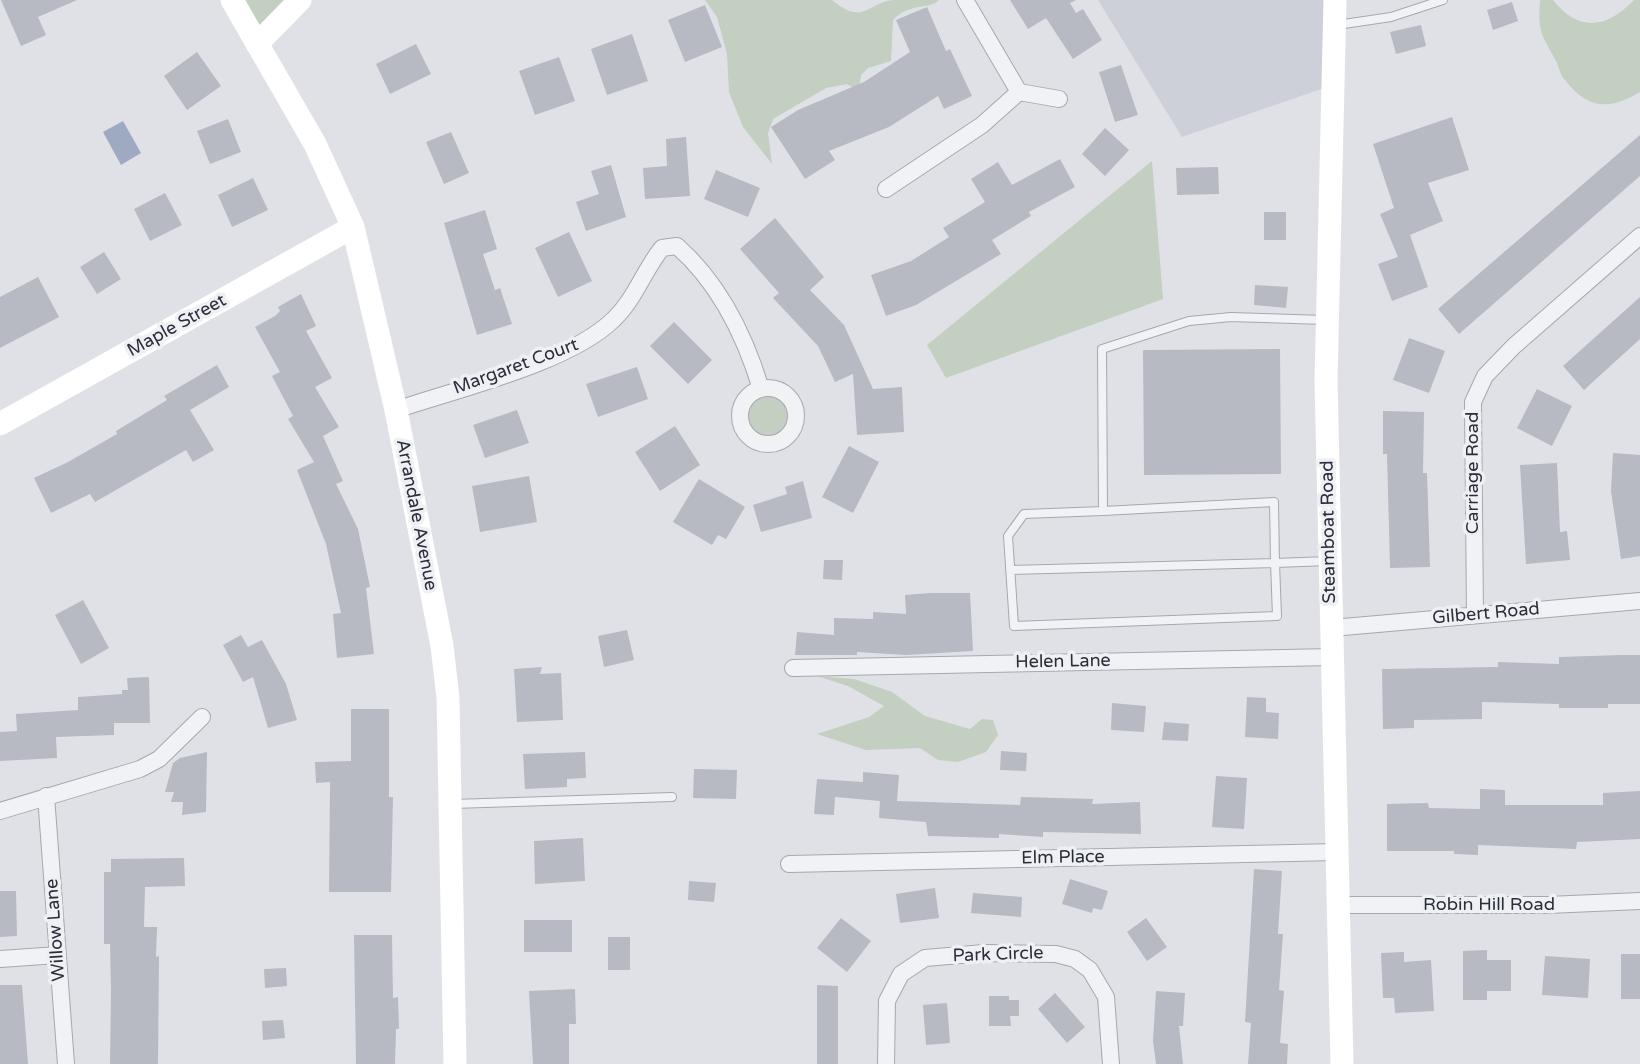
<!DOCTYPE html>
<html>
<head>
<meta charset="utf-8">
<style>
	body { margin:0 }
	canvas { display:block; background:#dfe1e6 }
</style>
</head>
<body>
<canvas width="1640" height="1064"></canvas>
<script>
const ctx = document.querySelector('canvas').getContext('2d');
ctx.lineJoin = 'round';
function fillPath(path, color) {
  ctx.fillStyle = color;
  ctx.fill(path, 'evenodd');
}
function stroke(path, color, width, dash) {
  ctx.strokeStyle = color;
  ctx.lineWidth = width;
  ctx.lineCap = dash ? 'butt' : 'round';
  ctx.setLineDash(dash || []);
  ctx.stroke(path);
}
function write(font, color, halo, rows, align = 'center') {
  ctx.font = font + ' "Varela Round",sans-serif';
  ctx.lineWidth = 7;
  ctx.setLineDash([]);
  ctx.textBaseline = 'middle';
  ctx.strokeStyle = halo;
  ctx.fillStyle = color;
  for (const [text, x, y, turn = 0] of rows) {
    ctx.save();
    ctx.translate(x, y);
    ctx.rotate((+turn || 0) * Math.PI / 180);
    ctx.textAlign = isNaN(turn) ? turn : align;
    if (halo) ctx.strokeText(text, 0, 0);
    ctx.fillText(text, 0, 0);
    ctx.restore();
  }
}
fillPath(new Path2D(`
	M1098 0H1335L1333 85 1182 137Z`), '#cdd0d8');
fillPath(new Path2D(`
	M232 0H300L257 44Z
	M705 0H832C864 26 865 4 893 0 908 0 924 0 939 0 930 10 909 2 893 20L891 61 868 68 861 75 859 91 847 84 826 88 773 119 768 133 772 164 743 127 729 92 727 54 717 17Z
	M1540 0H1553C1579 33 1607 28 1634 0H1640V92C1610 110 1588 110 1565 80 1560 75 1559 67 1556 61 1541 33 1538 33 1540 0Z
	M1152 161 1163 299 946 378 927 345Z
	M747 416a22 22 0 1 1 44 0a22 22 0 1 1-44 0Z
	M817 676 854 679 892 692 925 716 970 729 982 719 993 720 998 735 986 752 958 762 938 760 920 748 866 750 817 734 869 717 884 706 848 686Z`), '#c3cfc1');
fillPath(new Path2D(`
	M123 121 141 153 121 165 103 132Z`), '#9eaac2');
fillPath(new Path2D(`
	M1 0H77L38 17 46 35 21 46Z
	M1010 0H1076L1070 3 1076 13 1083 9 1102 40 1073 59 1046 18 1028 29Z
	M1512 2 1518 21 1493 30 1487 10Z
	M705 5 722 47 685 62 668 20Z
	M927 7 946 51 950 49 972 96 944 109 938 96 889 127 829 151 835 160 805 179 771 127 798 110 864 82 910 52 896 20Z
	M1421 25 1426 46 1396 54 1390 32Z
	M632 34 648 81 607 95 591 49Z
	M416 44 431 74 390 94 376 64Z
	M197 52 221 86 187 110 164 76Z
	M559 57 575 101 535 115 519 71Z
	M1121 65 1138 115 1115 122 1099 72Z
	M1452 117 1469 170 1428 183 1443 221 1410 235 1428 287 1392 301 1378 264 1398 257 1380 214 1394 208 1373 144Z
	M228 119 241 152 210 164 197 131Z
	M1105 128 1129 150 1105 176 1082 154Z
	M451 132 469 173 444 184 426 142Z
	M1640 135V176L1459 334 1438 309Z
	M686 137 690 196 645 199 643 168 667 166 666 139Z
	M1060 159 1075 187 1029 212 1031 216 992 240 1001 254 916 305 886 316 871 275 911 261 949 237 943 228 985 202 971 179 998 162 1012 185Z
	M611 165 626 217 586 231 576 202 599 194 591 171Z
	M1218 167 1219 194 1177 195 1176 168Z
	M716 170 760 188 748 217 704 199Z
	M253 178 268 210 232 227 218 195Z
	M165 193 182 225 150 241 134 209Z
	M485 210 497 249 483 254 495 290 500 288 512 324 477 335 444 223Z
	M1264 212H1286V240H1264Z
	M775 218 824 277 810 290 844 325 873 389 902 387 904 432 857 435 853 374 835 382 818 346 773 298 779 293 740 249Z
	M569 232 592 281 558 297 535 248Z
	M104 252 121 279 97 294 80 267Z
	M38 277 59 317 0 348V297Z
	M1255 285 1288 287 1286 308 1254 305Z
	M301 294 316 326 306 331 332 378 315 387 339 427 323 436 343 481 336 484 358 529 370 587 366 588 374 654 337 658 333 614 341 613 326 544 297 470 314 462 288 419 293 416 272 376 280 372 255 327 275 316 280 311 278 307Z
	M1640 297V339L1584 390 1563 366Z
	M674 322 712 360 688 384 650 346Z
	M1409 338 1445 351 1429 393 1393 380Z
	M1280 349 1281 474 1144 475 1143 350Z
	M217 365 229 387 190 410 214 450 193 462 186 450 95 502 90 494 51 513 34 478 68 462 117 434 116 431 167 400 164 396Z
	M637 367 648 399 598 417 586 384Z
	M1537 389 1572 406 1552 446 1517 428Z
	M517 410 529 443 485 458 473 425Z
	M1383 411 1424 412 1423 473H1427L1430 567 1390 568 1387 454H1383Z
	M675 426 700 465 660 491 635 452Z
	M849 446 879 462 853 513 822 497Z
	M1613 453 1640 455V556L1621 559 1611 491Z
	M1557 463 1560 532 1567 531 1570 560 1526 564 1520 465Z
	M529 476 537 522 480 532 472 486Z
	M699 479 745 507 726 539 718 535 712 545 673 522Z
	M803 481 812 518 761 532 753 505 787 494 785 487Z
	M824 560H843L842 580 823 579Z
	M930 593H970L973 651 906 655 857 652V655H795L797 632 834 635V618L873 619V612L906 614 905 595Z
	M83 600 109 648 81 664 55 615Z
	M627 630 634 660 604 667 598 636Z
	M241 635 248 647 262 640 286 684 297 720 268 728 253 677 243 682 223 645Z
	M1621 655H1640V704H1608V708H1559V704L1482 702V719L1414 720V728L1383 729 1382 669 1498 667V662L1559 664V657Z
	M542 667 540 674 561 673 563 720 517 722 514 669Z
	M149 677 150 723H114V735L56 737 57 758 0 761V732L17 731 16 714 78 710V697L122 694V690H128L127 678Z
	M1247 697 1266 698V712L1279 713 1278 739 1245 737Z
	M1112 703 1146 706 1144 732 1111 730Z
	M351 709H389V797H393L391 892H329L330 782 316 783 315 762 351 761Z
	M1164 722 1189 724 1188 741 1162 740Z
	M1001 751 1027 753 1026 771 1000 770Z
	M207 752 206 812 182 815 183 802H171L174 792H165L173 763 180 758Z
	M585 752 586 778 567 779V787L525 789 523 754Z
	M694 769 737 770 736 799 693 798Z
	M863 772 899 775 897 801 1020 805 1021 797 1093 799 1092 804 1140 802 1141 834 1043 832V837L999 834V838L928 836 926 822 879 818 880 801 835 797 834 815 814 814 817 779 863 782Z
	M1216 776 1247 778 1244 829 1212 827Z
	M1480 789 1505 790V805H1603V793L1640 791V839L1577 842 1576 849 1478 845V855L1454 854V851H1387V804L1428 803 1429 808 1480 809Z
	M583 838 585 881 535 884 534 841Z
	M184 858 185 886 145 887 144 927H157L156 957 159 956 158 1064H110L111 989 110 944H104V872H111V859Z
	M1254 869 1282 871 1278 934H1283L1279 990 1284 991 1280 1043 1288 1044 1287 1064H1248L1251 1023 1245 1022Z
	M1070 879 1108 891 1102 910 1093 908 1092 913 1062 904Z
	M689 881 716 883 714 902 688 900Z
	M935 888 939 918 900 923 896 894Z
	M0 891H16L17 936 0 937Z
	M973 893 1022 897 1021 917 971 913Z
	M841 918 871 941 847 972 817 948Z
	M1146 918 1167 947 1147 961 1127 932Z
	M524 920H572V952H524Z
	M354 935H392L393 998 398 997 399 1029H396L395 1064H356Z
	M608 937H630V970H608Z
	M1487 950V960H1511V991H1487V1000H1463V951Z
	M1404 952V962L1431 960 1434 1011 1395 1013 1394 998H1383L1381 953Z
	M1621 954H1640V999H1621Z
	M1545 956 1590 959 1588 998 1542 995Z
	M286 968 287 986 265 988 264 969Z
	M0 985H22L28 1064H0Z
	M817 985 838 986V1064H817Z
	M575 989 576 1024H569V1064H533L529 991Z
	M1156 991 1185 993 1183 1026H1179L1183 1064H1156L1153 1041Z
	M1055 993 1085 1027 1067 1043 1038 1009Z
	M989 996H1009V1000H1019V1016H1010L1011 1026H989Z
	M947 1003 950 1043 926 1045 923 1005Z
	M283 1020 285 1038 263 1040 262 1021Z`), '#b7bac3');
const lane = new Path2D(`
	M1337 25 1391 17 1443 0
	M1325 320 1231 317 1189 321 1102 349 1103 511 1024 514 1008 536 1014 626 1277 616 1275 563 1329 561
	M1010 570 1275 563 1274 502 1103 511
	M453 804 672 797`);
const street = new Path2D(`
	M1019 92 1059 99
	M886 189 982 125 1019 92 965 0
	M740 416a28 28 0 1 1 56 0a28 28 0 1 1-56 0Z
	M396 410C457 389 570 363 614 319 635 299 644 270 662 248L677 246C719 283 745 336 761 389
	M1475 615 1473 402 1485 376 1514 346 1640 236
	M1332 628 1640 601
	M793 668 1333 657
	M46 796 66 1064
	M0 811 140 769 159 759 202 717
	M789 864 1337 852
	M1338 905H1548L1640 901
	M0 959 58 955
	M886 1064 887 1001 901 974 925 958 984 953 1056 954 1075 959 1090 970 1106 997 1111 1064`);
stroke(lane, '#a5a8b0', 10);
stroke(street, '#a5a8b0', 18);
stroke(lane, '#f1f2f5', 8);
stroke(street, '#f1f2f5', 16);
stroke(new Path2D(`
	M232 0 315 144 353 227 396 410 442 646 448 698 455 1064
	M1335 0 1326 381 1342 1064
	M257 44 300 0
	M0 424 353 227`), '#fff', 23);
write('18px', '#2a2e3c', '#eef0f4', [
	["Maple Street",177,326,-29],
	["Margaret Court",516,367,-20],
	["Carriage Road",1473,473,-90],
	["Arrandale Avenue",416,515,79],
	["Steamboat Road",1329,532,-91],
	["Gilbert Road",1486,614,-5],
	["Helen Lane",1063,662,-1],
	["Elm Place",1063,858,-1],
	["Robin Hill Road",1489,905],
	["Willow Lane",56,930,-94],
	["Park Circle",998,955,-2]
]);
</script>
</body>
</html>
